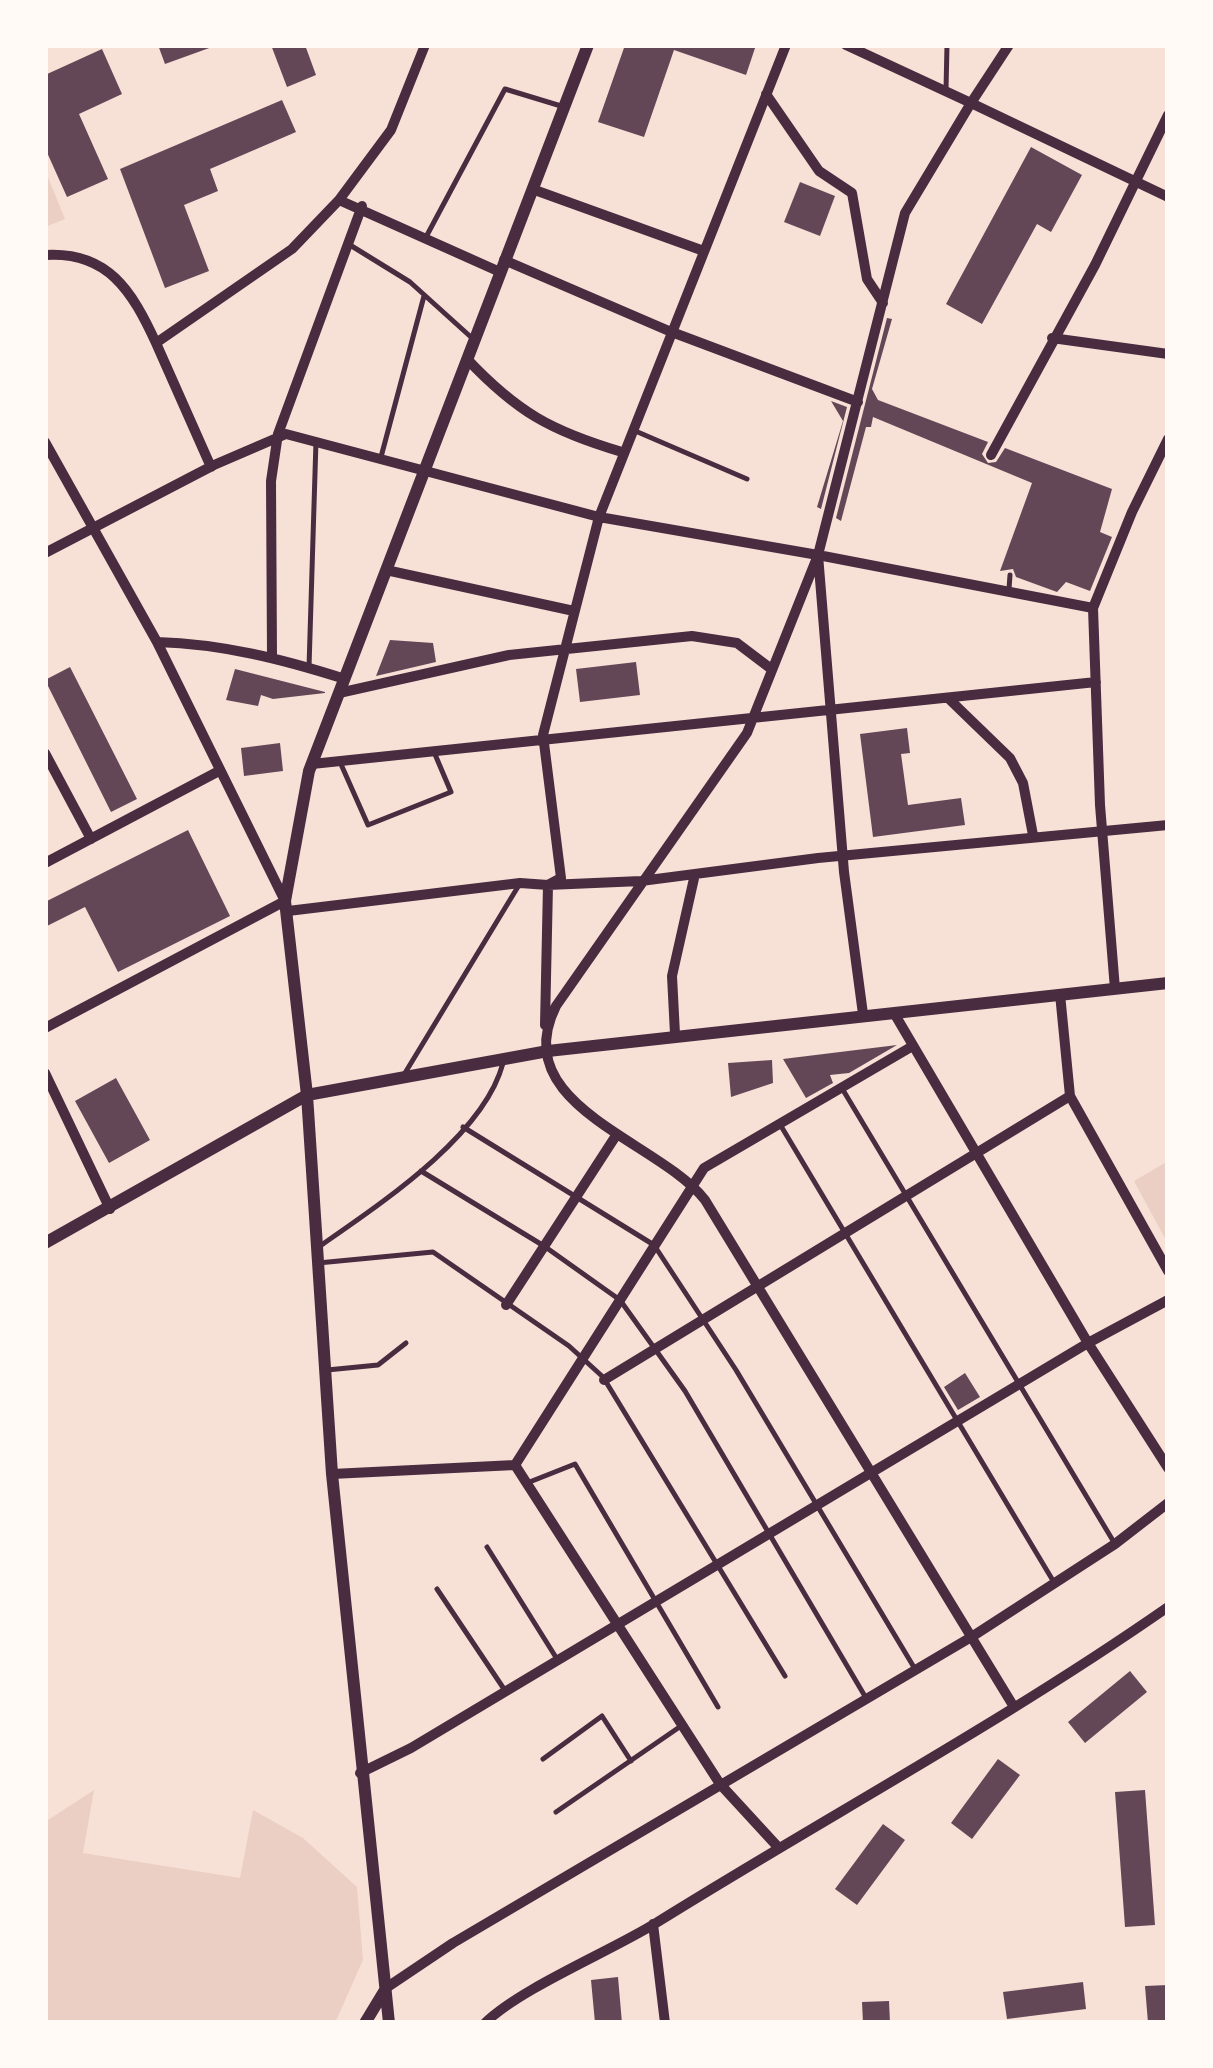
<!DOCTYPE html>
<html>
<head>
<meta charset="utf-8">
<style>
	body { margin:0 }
	#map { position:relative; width:1213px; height:2068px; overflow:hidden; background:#f7e1d7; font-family:"Times New Roman",serif }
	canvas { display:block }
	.frame { position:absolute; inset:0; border:48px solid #fffaf5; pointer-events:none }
</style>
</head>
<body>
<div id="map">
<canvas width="1213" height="2068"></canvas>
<div class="frame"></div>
</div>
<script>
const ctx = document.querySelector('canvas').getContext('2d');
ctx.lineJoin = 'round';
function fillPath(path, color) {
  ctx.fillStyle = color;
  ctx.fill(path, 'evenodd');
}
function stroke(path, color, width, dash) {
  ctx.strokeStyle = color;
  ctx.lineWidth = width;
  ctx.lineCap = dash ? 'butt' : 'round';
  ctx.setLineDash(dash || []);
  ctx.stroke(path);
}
fillPath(new Path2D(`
	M45 170 65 219 45 227Z
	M1168 1161V1244L1134 1181Z
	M94 1790 83 1853 240 1878 253 1810 303 1838 357 1887 363 1960 335 2023H45V1822Z`), '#ebcfc5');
fillPath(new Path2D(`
	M158 45H212V47L165 64Z
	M271 45H305L316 75 287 87Z
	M625 45H756L746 75 674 50 644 137 598 122Z
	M102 49 122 94 79 114 108 179 67 197 45 148V75Z
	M282 100 296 132 210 169 218 191 184 205 209 271 165 288 120 169Z
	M1031 147 1082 175 1051 232 1037 224 982 324 946 304Z
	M800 182 835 196 820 236 784 222Z
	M887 318 892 319 872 389 878 400 988 442 982 454 988 463 996 462 1005 448 1112 489 1100 532 1112 537 1090 591 1066 582 1057 592 1016 577 1013 569 1000 571 1032 483 873 417 871 427H866L841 521 836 518Z
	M831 401 847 407 821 509 817 507 843 421Z
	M390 640 433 643 436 662 376 676Z
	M636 662 640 695 580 702 576 669Z
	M70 667 137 799 111 812 45 680Z
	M235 669 325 692V693L273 699 261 695 258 706 226 700Z
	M907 728 910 753 901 754 908 805 961 798 965 825 873 837 860 734Z
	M280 743 283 771 244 776 241 748Z
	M188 830 230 916 118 972 85 907 45 927V902Z
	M897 1045 849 1073 830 1075 833 1083 806 1098 783 1059Z
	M772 1060 773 1083 731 1097 728 1063Z
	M116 1078 150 1140 109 1163 75 1101Z
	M965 1373 980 1397 958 1410 944 1387Z
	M1130 1671 1147 1692 1085 1743 1068 1722Z
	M998 1759 1020 1775 972 1839 951 1823Z
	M1145 1790 1155 1925 1125 1927 1115 1792Z
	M883 1824 905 1840 857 1905 835 1889Z
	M618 1977 622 2023H595L591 1980Z
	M1083 1982 1086 2009 1007 2019 1003 1992Z
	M1168 1985V2023H1148L1145 1986Z
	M889 2001 890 2023H863L862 2002Z`), '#644757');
stroke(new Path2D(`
	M45 52V45
	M946 90 947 45
	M426 237 505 89 561 106
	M350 245 410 282 472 338
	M633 430 747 479
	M381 457 424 296
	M1009 589 1010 575
	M309 667 316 441
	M340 762 368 825 451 792 434 752
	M405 1073 519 885
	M843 1090 1115 1544
	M781 1126 1055 1584
	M463 1127 654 1245 736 1370 915 1669
	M421 1171 544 1246 620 1300 685 1391 866 1698
	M320 1246C380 1204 484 1136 503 1063
	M318 1263 433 1252 569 1346 603 1377 785 1676
	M327 1370 378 1365 406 1343
	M527 1483 575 1464 718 1707
	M487 1547 557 1659
	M437 1589 504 1689
	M543 1759 602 1716 631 1761
	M556 1812 681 1726`), '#4a2c40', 5);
stroke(new Path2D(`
	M846 45 971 103 1009 45
	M766 94 819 171 852 193 867 279 883 303
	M532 189 701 250
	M339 200 391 130 425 45
	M45 255C108 251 132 291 156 343L292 249 339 200 500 272
	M504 260 669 331 858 402
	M1052 338 1168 354
	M156 343 211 467
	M467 359C517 412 551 431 622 452
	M45 442 157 642 285 901 45 1028
	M991 455 1095 265 1168 115
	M45 553 214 465 286 434 599 517 818 555
	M386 570 574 611
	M157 642C223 644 282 659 345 679
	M272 656 271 481 278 434 362 206
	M339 693 509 655 692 636 737 643 770 668
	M948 698 1010 758 1023 783 1033 835
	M45 753 91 839
	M312 764 1096 682
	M45 863 219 771
	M288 911 520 883 548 885 561 878 543 735 599 517 786 45
	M1115 989 1100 805 1093 608 1132 512 1168 439
	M1060 994 1070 1096 1168 1271
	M894 1013 1088 1343 1168 1468
	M863 1014 844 872 818 555 1093 608
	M545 1025 548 885 641 881 818 858 1168 825
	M675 1034 672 976 695 874
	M45 1073 110 1209
	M506 1305 617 1134
	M604 1380 1070 1096
	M515 1465 704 1168 911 1047
	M332 1474 515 1465 720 1784 777 1846
	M1014 1707 705 1200C658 1140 506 1106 556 1006L747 733 818 555 905 213 971 103 1168 197
	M360 1773 411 1748 1088 1343 1168 1300
	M653 1924 665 2023
	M386 1988 453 1943 973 1636 1115 1544 1168 1503
	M485 2023C521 1988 609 1952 656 1923 826 1817 1003 1722 1168 1607`), '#4a2c40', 10);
stroke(new Path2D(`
	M45 1243 307 1095 548 1051 1168 983
	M365 2023 385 1990
	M389 2023 332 1474 307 1095 285 901 309 771 588 45`), '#4a2c40', 12);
</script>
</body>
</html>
